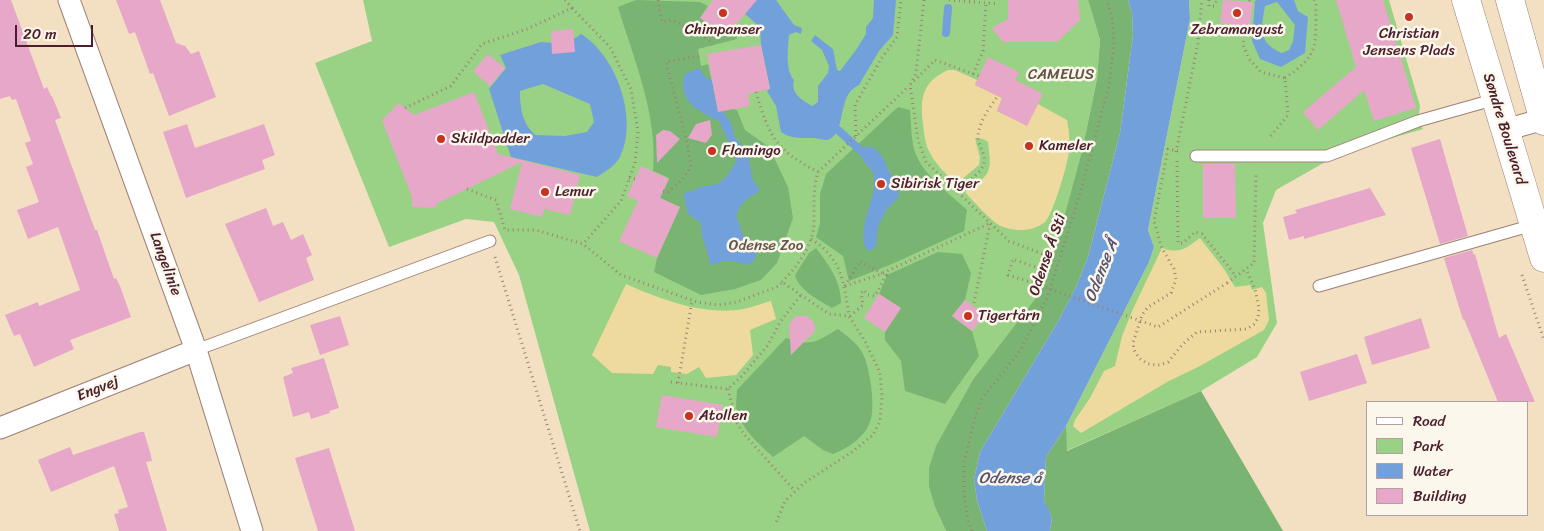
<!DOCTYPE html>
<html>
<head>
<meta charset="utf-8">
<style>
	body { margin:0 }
	#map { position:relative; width:1544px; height:531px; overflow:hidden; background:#f3e0c2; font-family:Sriracha,sans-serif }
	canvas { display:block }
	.legend { position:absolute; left:1366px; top:401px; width:162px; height:115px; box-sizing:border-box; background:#fbf7ec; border:1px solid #b4a19f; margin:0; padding:6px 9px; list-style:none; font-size:15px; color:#4a1f2b }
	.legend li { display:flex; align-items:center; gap:10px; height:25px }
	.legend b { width:25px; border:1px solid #b4a19f }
	.scale { position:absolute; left:15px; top:25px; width:78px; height:22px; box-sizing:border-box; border:2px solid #4a1f2b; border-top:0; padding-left:6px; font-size:15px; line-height:18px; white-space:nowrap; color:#4a1f2b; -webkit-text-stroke:4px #fbf7ec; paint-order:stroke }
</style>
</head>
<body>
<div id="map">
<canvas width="1544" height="531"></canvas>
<ul class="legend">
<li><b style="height:6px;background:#fff"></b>Road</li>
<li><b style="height:14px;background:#99d285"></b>Park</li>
<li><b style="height:14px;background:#72a0db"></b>Water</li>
<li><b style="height:14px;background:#e7a7c8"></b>Building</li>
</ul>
<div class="scale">20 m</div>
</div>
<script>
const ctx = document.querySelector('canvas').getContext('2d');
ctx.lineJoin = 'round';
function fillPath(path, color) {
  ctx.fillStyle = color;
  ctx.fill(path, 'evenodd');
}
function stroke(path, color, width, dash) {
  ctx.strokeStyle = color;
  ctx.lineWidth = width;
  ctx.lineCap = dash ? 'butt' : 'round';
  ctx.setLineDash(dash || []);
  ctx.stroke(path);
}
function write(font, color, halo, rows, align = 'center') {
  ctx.font = font + ' Sriracha,sans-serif';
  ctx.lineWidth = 5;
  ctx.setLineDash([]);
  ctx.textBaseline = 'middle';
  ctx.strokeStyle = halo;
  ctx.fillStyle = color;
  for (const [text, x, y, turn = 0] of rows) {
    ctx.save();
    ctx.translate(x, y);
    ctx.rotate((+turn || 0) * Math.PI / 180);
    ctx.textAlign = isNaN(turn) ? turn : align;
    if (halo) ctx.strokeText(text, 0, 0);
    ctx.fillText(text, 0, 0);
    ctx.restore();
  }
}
fillPath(new Path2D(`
	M363 0H1088L1100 40 1097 79 1082 151 1053 257 1038 295 974 378 935 507 946 531H590L519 275 494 222 466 219 389 247 315 63 372 41Z
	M1189 0H1389L1420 106 1418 121 1423 129 1341 153 1276 190 1263 223 1277 323 1257 357 1201 391 1066 451V426L1149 262 1154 247 1148 230 1190 19Z`), '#99d285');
fillPath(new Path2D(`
	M636 0 700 2 708 6 700 18 712 26 719 16 733 26 737 39 698 49 701 66 708 64 716 100 732 109 737 110 745 130 769 147 788 187 793 218 777 263 761 280 735 289 701 295 654 272 657 258 680 207 660 198 669 178 653 171C658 115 634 60 618 7Z
	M1088 0H1128L1132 13 1133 35 1120 133 1088 257 1077 285 1060 318 980 452 974 479 977 500 987 531H946L935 507 929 486V468L936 446 974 378 1038 295 1053 257 1082 151 1097 79 1100 40Z
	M898 107 910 110C911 122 911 136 914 149 921 174 949 193 967 210L964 231 892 264 849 281 843 256 816 237 820 224V194L826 174Z
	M816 248C829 265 841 281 841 303L832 308C819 300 799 291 795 275L809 253Z
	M938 252 962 254 971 273 965 300 952 316 972 331 979 356 945 404 905 391 901 361 885 340V332L901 308 879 294 887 275Z
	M838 329C847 336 858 344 863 354 870 368 876 408 870 422 864 438 848 448 833 454L823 450 804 436 773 457C758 443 739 427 736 406 736 401 737 395 737 390L786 338C811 347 816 342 838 329Z
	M1201 391 1283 531H1050L1052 518 1044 501 1046 457 1066 426 1067 451Z`), '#7ab472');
fillPath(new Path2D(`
	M948 70H955L977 80 975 85 1002 98 997 111 1027 125 1038 104 1067 120C1069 130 1070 140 1069 150 1069 162 1052 216 1045 222 1032 232 1015 232 1001 226 993 223 972 200 965 192 991 173 992 175 988 142L983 139 975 138 980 158 979 165 956 184C946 174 935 164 929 151 925 143 924 133 923 124 920 98 922 82 948 70Z
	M1200 238 1224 269 1235 287 1250 285 1252 290 1262 287 1266 293 1269 320 1264 330 1198 367 1167 382 1081 433 1073 426 1075 420 1090 398 1104 371 1115 366 1122 336 1133 309 1162 248C1180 254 1185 249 1200 238Z
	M626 284C660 299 699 314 737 310 748 309 760 304 771 301L776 319 750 330 753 355 736 375 706 378 699 367 687 374 671 372V367L658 365 653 374 612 373 592 355Z`), '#eeda9e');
fillPath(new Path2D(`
	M755 0H776L794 25 802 28 801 34 796 32 789 35C788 48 785 70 794 80 790 93 802 100 812 106L818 102V86L828 73 829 66 822 50 811 41 815 35 833 49 837 70 840 71 856 50 866 34V27L873 18 874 0H896L893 35 879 51 859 85C835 95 848 135 827 140 823 140 816 138 811 138 800 138 791 139 781 132L776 106 767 91 770 88 761 45 760 27 745 14Z
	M1128 0H1189L1190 19 1148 230 1154 247 1149 262 1066 426 1046 457 1044 501 1048 508 1052 518 1050 531H987L977 500 974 479 980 452 1060 318 1077 285 1088 257 1120 133 1133 35 1132 13Z
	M1257 0H1294L1298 11 1308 17 1305 53 1281 67 1260 59 1252 41 1255 1ZM1277 2 1295 25 1293 41 1289 50 1282 53C1257 42 1261 29 1265 6Z
	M581 34C616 55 639 119 620 157 615 166 606 171 597 177L511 157 489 89 506 68 500 55 541 42 567 44ZM543 84 590 104 594 122 587 132 565 136 535 135C522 123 520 108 520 91Z
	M699 68 705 77 712 80 716 104 729 119 733 129 734 136 748 153 752 178 760 191C749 197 741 202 736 215 739 222 740 229 743 235 748 245 767 253 748 265 736 262 725 258 714 265L710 264C708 250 700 237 701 223L688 214 683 194 704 186 718 184 727 176 737 160 719 121C697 111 677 100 685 74Z
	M866 146 876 149 884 159 888 170 897 182 899 197 887 209 878 226 876 247 869 251 866 249C856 225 877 201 874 176 872 165 859 162 860 150Z`), '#72a0db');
stroke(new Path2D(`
	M946 33 948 8
	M838 130 860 150`), '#72a0db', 8);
fillPath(new Path2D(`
	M0 0H11L44 89 47 87 51 96H52L61 118 55 120 95 230H97L114 279 116 278 120 286 131 317 70 340 74 349 34 367 20 334 14 336 5 315 38 302 39 306 80 290 58 227 28 239 17 210 39 202 26 167 33 164 25 143 31 141 16 99 12 100 10 96 0 99Z
	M116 0H160L176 43 185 46 191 54 199 51 216 97 169 116 153 73 150 74 135 32 129 34Z
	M713 0H757L727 35 700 18Z
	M1008 0H1078L1080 20 1057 42H1003L992 28 1008 19Z
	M1223 0 1253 2 1250 27 1220 23Z
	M1336 0H1383L1416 108 1374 121 1364 90 1318 130 1303 112 1356 67Z
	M573 29 575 52 552 54 551 31Z
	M761 45 770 89 748 94 750 106 718 112 707 54Z
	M488 54 505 68 490 86 473 71Z
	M988 57 1019 72 1015 80 1043 94 1027 126 997 111 1002 98 975 85Z
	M474 92 498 154 580 175 570 215 544 209 542 217 510 209 522 162 436 204V208L412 207V197L382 120 399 103 414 115Z
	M710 120 712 135 706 143 688 138 696 124Z
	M187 124 195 148 264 124 275 155 262 160 265 169 186 198 163 132Z
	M663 130 670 131 680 139 657 163 656 135Z
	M1440 139 1468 236 1440 244 1411 148Z
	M1203 164H1235L1236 218H1203Z
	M641 166 669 179 660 198 680 207 657 258 619 241 638 201 627 196Z
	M1370 188 1386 215 1304 239V236L1289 240 1283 217 1297 213 1295 210Z
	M266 208 273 226 283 222 291 240 303 234 312 255 306 258 314 280 259 302 225 224Z
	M1472 250 1474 255 1475 254 1499 338 1506 334 1535 402H1498L1464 319 1463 320 1444 258Z
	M879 294 901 308 885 332 864 318Z
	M965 300 985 315 972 331 952 316Z
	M340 316 349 345 320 355 310 325Z
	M796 316H806L814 322 815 331 791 355 789 324Z
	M1421 318 1430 348 1372 365 1364 337Z
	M1357 354 1367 383 1309 401 1300 372Z
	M324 358 339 408 329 411 330 413 311 419 309 412 293 417 283 377 293 373 291 368Z
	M662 395 723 405 717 437 656 427Z
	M140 432H144L150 452 152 461 146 462 167 531H119L114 514 119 513 118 510 128 507 114 466 51 492 38 460 70 447 73 455Z
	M329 448 355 531H318L295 458Z`), '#e7a7c8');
const service = new Path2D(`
	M1196 156H1327L1418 121 1496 99
	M1319 286 1533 225
	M196 350 490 241`);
const minor = new Path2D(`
	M69 0 196 350 252 531
	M1505 130 1544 119
	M0 428 196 350`);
const secondary = new Path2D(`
	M1466 0 1544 258
	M1510 0 1544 121`);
stroke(service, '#9e8076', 13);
stroke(minor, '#9e8076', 23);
stroke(secondary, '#9e8076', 29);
stroke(new Path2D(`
	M658 0 662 22 673 20 710 41 712 45
	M924 0 916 73 910 85 918 140 926 162 1009 241 1045 255 1041 269 1013 259 1008 275 1027 281
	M949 0 999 4
	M1209 0V6H1214L1217 0
	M1249 1 1250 0
	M572 8 610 47 631 89 638 132 635 163 621 201 583 244
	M1245 26 1243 45 1249 59 1261 72 1285 78 1288 115 1270 137
	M697 33 706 21
	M973 74 983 51 986 3
	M1285 78C1321 54 1315 44 1316 4L1314 0
	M914 81 935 60 979 76
	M756 92C769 137 776 150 818 172
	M405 108 451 86 482 44 527 29 572 8 565 0
	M856 136 855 105 881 59 897 37 901 0
	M1178 151 1168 149 1154 221 1162 248 1174 269 1176 279 1171 293 1148 307 1142 315 1133 343 1134 350 1139 358 1148 364 1160 365 1168 362 1183 344 1197 332 1247 329 1254 324 1258 318 1259 308 1255 289 1246 269
	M1176 152 1198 43 1202 0
	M1177 161 1178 243H1183L1195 232 1202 234 1236 276
	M629 178 635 179
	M467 189 496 200 505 230H536L583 244 621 275 697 302 718 305 737 302 779 286 782 282 829 314 849 316 866 343 880 373 882 396 880 421 873 435 852 452 804 483 785 501 775 525
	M955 190C966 182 987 172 984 157 983 150 978 144 978 138 978 123 989 108 998 96
	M663 191 668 192 681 181 691 167 687 142 666 62 699 56
	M811 239C842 258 844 283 849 316
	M495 257 580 531
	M1522 275 1544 340
	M782 282C797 267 814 244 814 222 814 204 813 189 818 172L909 86
	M1227 283 1254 263 1256 175
	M845 286 881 274 990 223
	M845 286 860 261 870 267
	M974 303 990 224
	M850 316 863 305 861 293 864 290 868 295
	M671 382 728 389 742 376 768 345 780 322 801 295
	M678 383 692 301
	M728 389 737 423 743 433 795 491
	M972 531 968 520 964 494V462L975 418 981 400 1020 351 1048 296 1080 193 1109 86 1114 45 1112 18 1107 0`), '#9e8076', 3, [1, 4]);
stroke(service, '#fff', 11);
stroke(minor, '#fff', 21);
stroke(secondary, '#fff', 28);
stroke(new Path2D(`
	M1027 281 1158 327 1227 283
	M868 295 875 296 886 275 870 267`), '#9e8076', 3, [1, 4]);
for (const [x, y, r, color] of [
	[723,13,5,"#c8321e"],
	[1237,13,5,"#c8321e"],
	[1409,17,5,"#c8321e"],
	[441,139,5,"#c8321e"],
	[1029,146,5,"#c8321e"],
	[712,151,5,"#c8321e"],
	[881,184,5,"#c8321e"],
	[545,192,5,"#c8321e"],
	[968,316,5,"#c8321e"],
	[689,416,5,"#c8321e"]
]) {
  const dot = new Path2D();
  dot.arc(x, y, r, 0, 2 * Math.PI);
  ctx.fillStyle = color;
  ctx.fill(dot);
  stroke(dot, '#fbf7ec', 2);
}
write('15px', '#4a1f2b', '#fbf7ec', [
	["Chimpanser",723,30,"center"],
	["Zebramangust",1237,30,"center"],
	["Christian",1409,34,"center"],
	["Jensens Plads",1409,51,"center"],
	["Skildpadder",451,139],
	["Kameler",1039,146],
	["Flamingo",722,151],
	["Sibirisk Tiger",891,184],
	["Lemur",555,192],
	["Tigertårn",978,316],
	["Atollen",699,416]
], 'left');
write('15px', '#625546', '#fbf7ec', [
	["CAMELUS",1061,75],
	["Odense Zoo",766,246]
]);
write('15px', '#4a1f2b', '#fbf7ec', [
	["Søndre Boulevard",1504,129,73],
	["Odense Å Sti",1048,255,-71],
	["Langelinie",165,264,70],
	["Engvej",98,389,-22]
]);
write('italic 16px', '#5a5371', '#fbf7ec', [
	["Odense Å",1102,271,-69],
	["Odense å",1010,479]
]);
</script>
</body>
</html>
